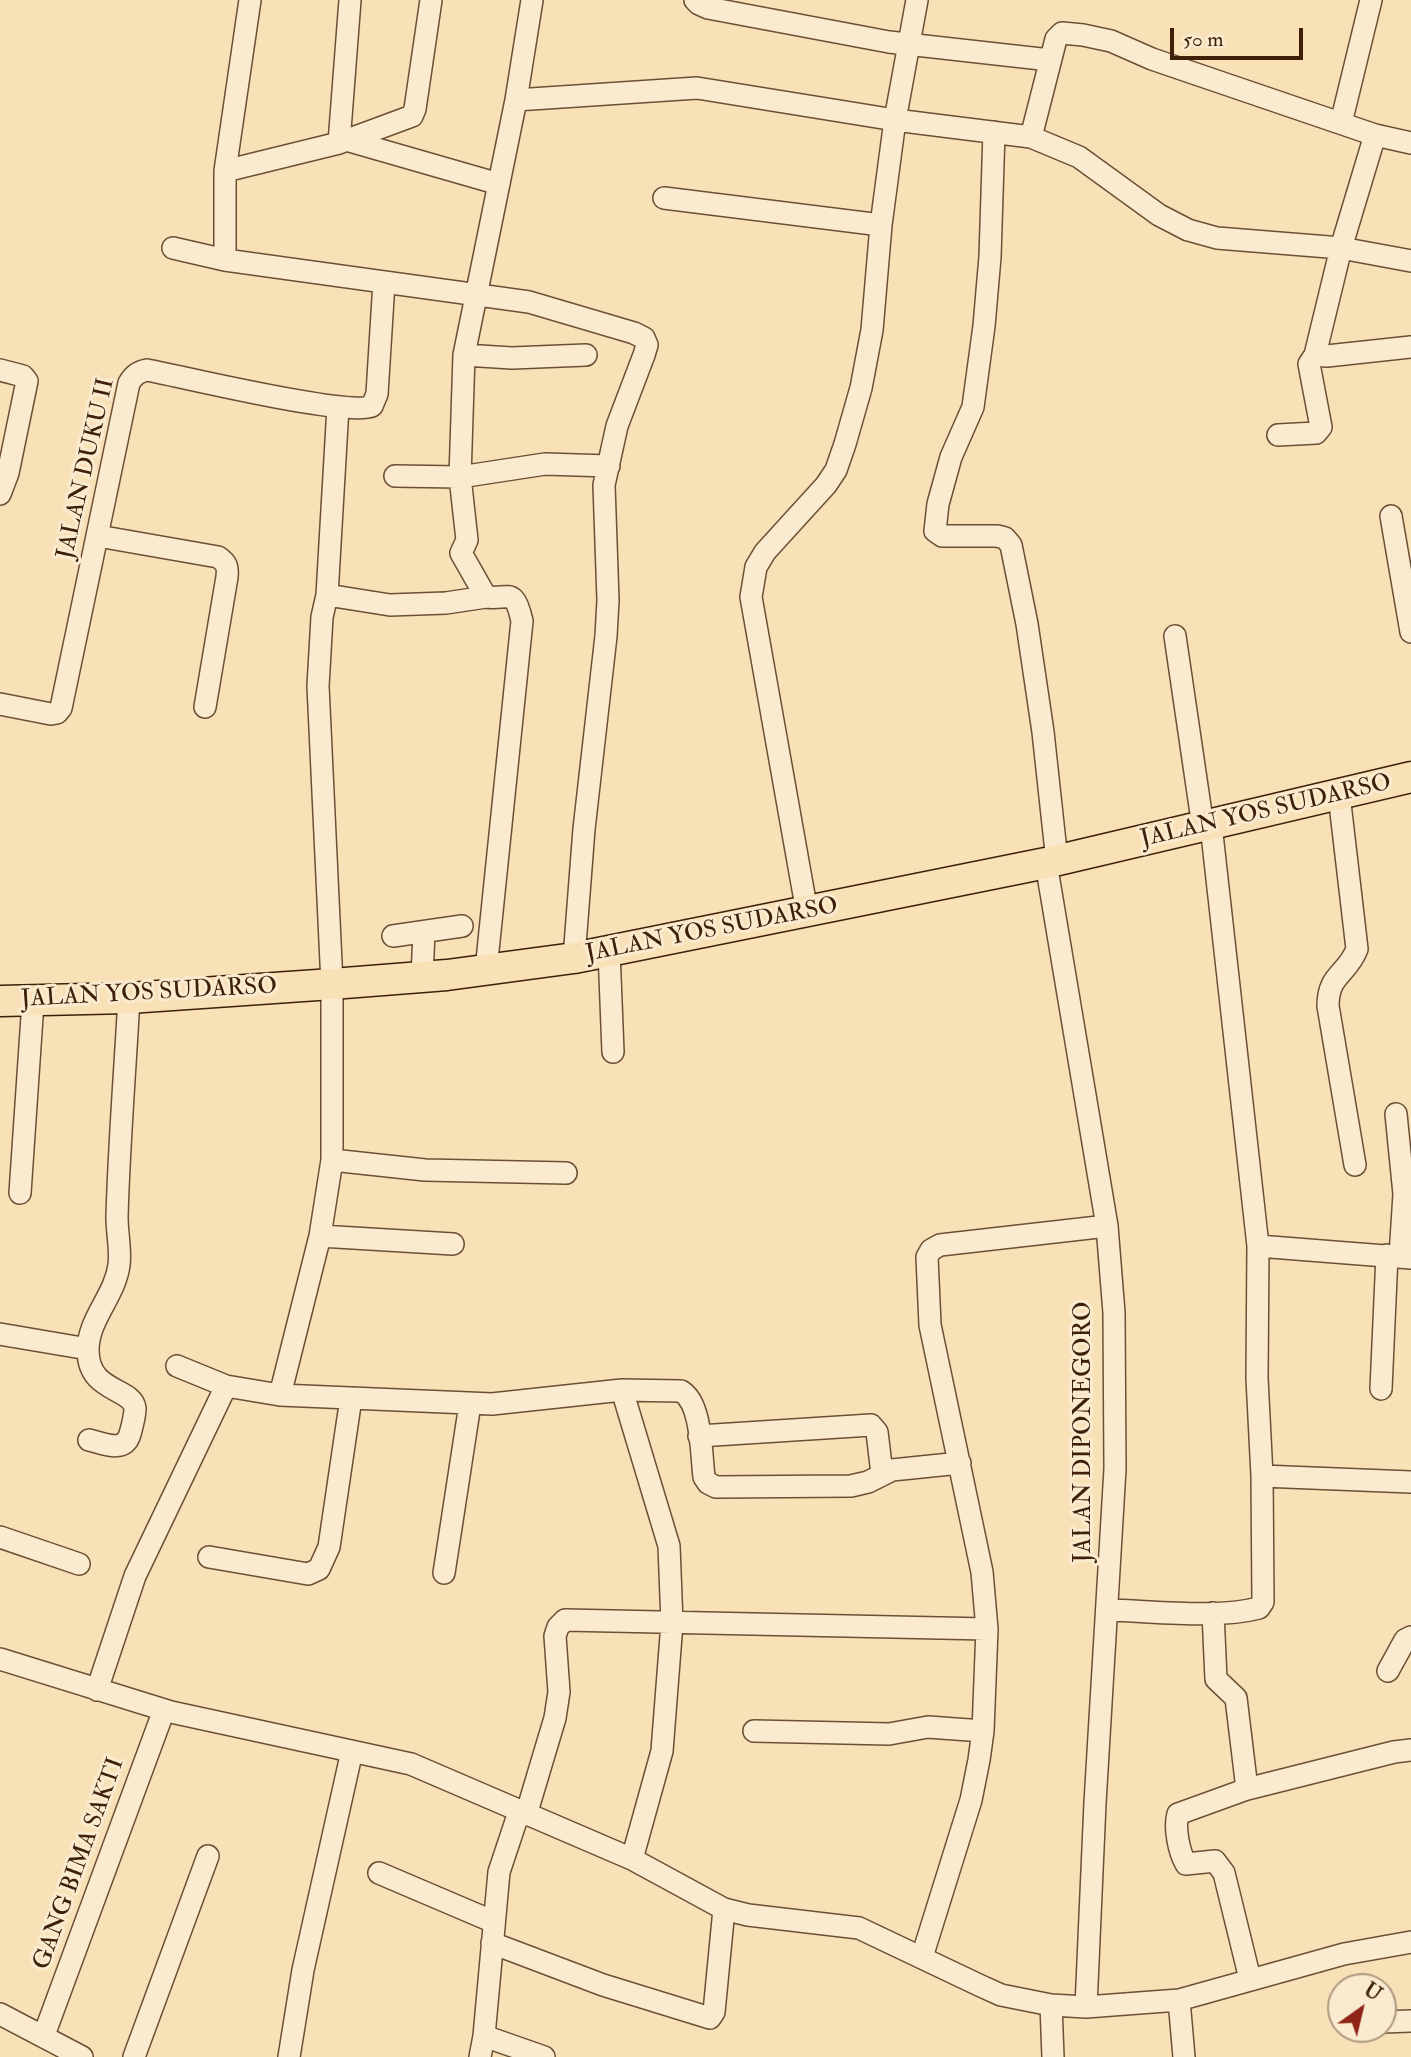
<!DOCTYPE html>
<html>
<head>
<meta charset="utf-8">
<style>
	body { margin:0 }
	#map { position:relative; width:1411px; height:2057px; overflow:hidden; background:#f8e0b7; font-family:"IM FELL Double Pica",serif }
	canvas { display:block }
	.north { position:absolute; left:1327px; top:1973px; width:70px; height:70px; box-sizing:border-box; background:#faebd0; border:2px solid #ae9981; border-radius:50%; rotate:34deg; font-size:19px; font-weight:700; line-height:28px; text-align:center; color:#3d1f0a }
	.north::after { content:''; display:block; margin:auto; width:24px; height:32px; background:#8f2418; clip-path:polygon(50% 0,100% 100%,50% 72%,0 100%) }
	.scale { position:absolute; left:1170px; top:28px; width:133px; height:32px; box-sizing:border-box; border:4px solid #3d1f0a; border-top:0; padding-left:9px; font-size:21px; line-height:24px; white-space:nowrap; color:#3d1f0a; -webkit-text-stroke:5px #faebd0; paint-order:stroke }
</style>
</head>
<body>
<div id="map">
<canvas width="1411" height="2057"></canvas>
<div class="north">U</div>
<div class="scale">50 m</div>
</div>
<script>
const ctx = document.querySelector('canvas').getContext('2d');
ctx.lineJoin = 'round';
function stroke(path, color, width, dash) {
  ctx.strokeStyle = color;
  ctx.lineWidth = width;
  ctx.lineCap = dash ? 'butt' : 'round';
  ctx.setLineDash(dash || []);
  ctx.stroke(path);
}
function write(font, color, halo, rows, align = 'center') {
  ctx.font = font + ' "IM FELL Double Pica",serif';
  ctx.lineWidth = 6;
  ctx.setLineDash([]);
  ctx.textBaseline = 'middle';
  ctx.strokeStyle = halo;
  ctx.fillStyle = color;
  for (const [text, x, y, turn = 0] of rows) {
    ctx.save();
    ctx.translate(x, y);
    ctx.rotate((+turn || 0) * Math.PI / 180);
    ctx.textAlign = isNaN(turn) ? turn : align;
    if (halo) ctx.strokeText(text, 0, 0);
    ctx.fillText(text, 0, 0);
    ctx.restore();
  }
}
const minor = new Path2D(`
	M695 0 699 4 708 8 889 42 1050 60
	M516 100 697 88 895 120 1031 137 1079 157 1159 215 1188 230 1217 238 1341 248 1411 261
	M1341 123 1371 0
	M994 132 990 257 984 326 973 407 951 457 938 504 935 531 942 536H997L1005 538 1011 545 1027 624 1043 732 1057 861
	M1375 135 1341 248 1315 355 1327 356 1411 347
	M1031 137 1056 39 1062 33 1083 35 1111 41 1152 59 1375 135 1411 143
	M346 140 499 184
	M339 143 350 0
	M225 171 339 143 412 116 415 109 431 0
	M664 198 881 225
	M173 248 225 260 529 302 634 333 644 338 647 345 644 355 617 426 604 485 608 600 606 636 584 829 574 958
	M225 260V171L250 0
	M464 355 512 358 586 355
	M0 370 23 376 27 381 8 473 0 494
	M1278 435 1316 433 1321 427 1309 364 1315 355
	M395 476 460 477 545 464 609 466
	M1391 516 1411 632
	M98 536 218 557C227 563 228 567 227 577L205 707
	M327 595 390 605 446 603 486 597
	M1175 636 1203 827
	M0 704 51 714 57 713 61 708 129 383C134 375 138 372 147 370 184 377 347 417 372 406L377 394 384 282
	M1339 795 1357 949C1347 975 1328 974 1328 1006L1355 1165
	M1046 863 1107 1226 1114 1313 1115 1469 1095 1803 1086 2007
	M807 912 751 597 756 567 765 552 826 485 836 470 845 444 861 388 872 330 881 225 895 120 917 0
	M393 936 462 926
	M609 951 613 1052
	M486 970 522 621C514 586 509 600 486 597L461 553 467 540 460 477 464 355 516 100 532 0
	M422 977 424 932
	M1396 1114 1404 1194
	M332 1160 425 1170 566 1173
	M20 1193 33 1002
	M320 1236 453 1244
	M1258 1246 1411 1258
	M1400 1256 1404 1194H1411
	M0 1334 88 1349
	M177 1366 226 1386 280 1395 492 1404 622 1390 681 1391C702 1403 701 1453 704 1477L708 1483 716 1487 851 1486 868 1482 892 1470 960 1463
	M1381 1389 1387 1255
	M622 1390 669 1546 672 1623 662 1751 632 1859
	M280 1395 320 1236 332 1160V984L318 686 322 617 327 595 338 407
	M699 1436 871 1425 877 1432 882 1474
	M89 1440C103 1443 124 1454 130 1434 132 1427 135 1415 135 1408 132 1387 88 1393 88 1350 88 1319 115 1296 119 1265 121 1250 117 1233 117 1217 119 1144 125 1071 129 998
	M1262 1476 1411 1482
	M0 1537 79 1564
	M209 1557 308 1574 319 1569 329 1547 351 1398
	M444 1573 470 1404
	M1108 1610C1153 1611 1217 1619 1259 1608L1263 1602 1262 1476 1257 1378 1258 1246 1211 825
	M1213 1613 1216 1679 1236 1698 1247 1789
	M0 1659 171 1712 411 1764 632 1859 724 1909 748 1915 859 1928 981 1986 1001 1995 1051 2005 1086 2007 1179 2000 1344 1954 1411 1942
	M1388 1671 1405 1640 1411 1637
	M97 1690 135 1576 226 1386
	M754 1731 889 1734 928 1727 983 1731
	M526 1815 555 1718 559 1692 555 1636 558 1627 565 1620 987 1629
	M379 1873 494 1922
	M492 1943 603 1985 710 2018 714 2012 724 1909
	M922 1957 971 1800 979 1760 983 1731 987 1629 982 1572 930 1325 927 1257 931 1250 940 1245 1107 1226
	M1250 1979 1224 1873 1215 1861 1186 1864C1179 1852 1174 1828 1178 1814L1247 1789 1394 1752 1411 1750
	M1179 2000 1184 2057
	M1051 2005 1053 2057
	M0 2014 82 2057
	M1383 2022 1411 2021
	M44 2035 164 1710
	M484 2036 544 2057
	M134 2057 208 1856
	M289 2057 303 1970 352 1751
	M480 2057 484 2036 499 1872 519 1812`);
const highway = new Path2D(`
	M0 1001 129 998 332 984 447 975 574 958 1046 863 1411 777`);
stroke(minor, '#6c4f35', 24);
stroke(highway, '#3d1f0a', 33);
stroke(minor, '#faebd0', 21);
stroke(highway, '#f8e0b7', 30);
write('24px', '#3d1f0a', '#faebd0', [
	["JALAN DUKU II",87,469,-77],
	["JALAN YOS SUDARSO",1266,812,-13],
	["JALAN YOS SUDARSO",712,931,-11],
	["JALAN YOS SUDARSO",149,994,-3],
	["JALAN DIPONEGORO",1085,1432,-90],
	["GANG BIMA SAKTI",80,1864,-70]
]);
</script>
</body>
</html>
